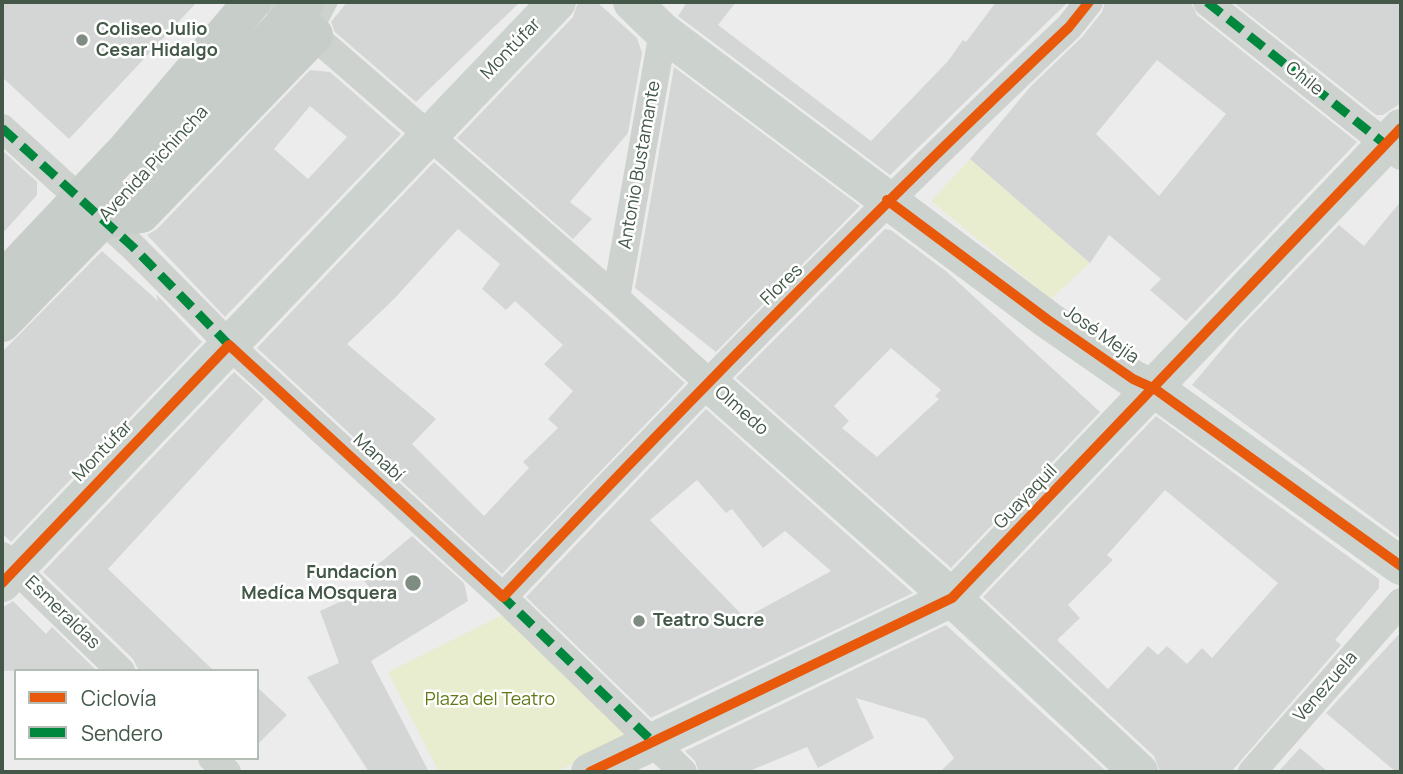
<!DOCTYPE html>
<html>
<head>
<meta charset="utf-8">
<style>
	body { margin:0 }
	#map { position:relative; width:1403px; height:774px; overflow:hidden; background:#edeced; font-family:Manrope,sans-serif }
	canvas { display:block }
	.frame { position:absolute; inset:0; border:4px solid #435848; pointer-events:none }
	.legend { position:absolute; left:14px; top:669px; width:245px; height:91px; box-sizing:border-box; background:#fff; border:2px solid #b4bcb6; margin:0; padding:9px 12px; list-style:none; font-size:21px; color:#435848 }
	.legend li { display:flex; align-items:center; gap:14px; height:35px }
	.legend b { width:35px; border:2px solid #b4bcb6 }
</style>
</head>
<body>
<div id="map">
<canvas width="1403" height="774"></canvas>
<div class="frame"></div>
<ul class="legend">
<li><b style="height:9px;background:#e8590c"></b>Ciclovía</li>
<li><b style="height:9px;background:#00873e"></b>Sendero</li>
</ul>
</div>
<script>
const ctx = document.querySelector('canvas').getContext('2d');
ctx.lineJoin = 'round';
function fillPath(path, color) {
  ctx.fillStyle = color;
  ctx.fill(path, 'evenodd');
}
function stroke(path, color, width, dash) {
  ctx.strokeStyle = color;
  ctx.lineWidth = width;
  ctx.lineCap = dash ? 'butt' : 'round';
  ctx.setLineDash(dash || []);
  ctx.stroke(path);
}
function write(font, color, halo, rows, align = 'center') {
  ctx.font = font + ' Manrope,sans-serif';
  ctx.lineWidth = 5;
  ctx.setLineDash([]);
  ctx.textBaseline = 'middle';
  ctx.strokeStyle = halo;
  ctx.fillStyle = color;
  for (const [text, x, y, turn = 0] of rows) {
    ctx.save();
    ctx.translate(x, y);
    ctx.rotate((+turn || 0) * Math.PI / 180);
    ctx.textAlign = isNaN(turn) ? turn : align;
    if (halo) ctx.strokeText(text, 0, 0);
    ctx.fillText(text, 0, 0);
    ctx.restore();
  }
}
fillPath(new Path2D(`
	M970 159 1090 263 1051 299 931 201Z
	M502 615 632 734 556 772H439L388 672Z`), '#e9edcf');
fillPath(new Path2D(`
	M2 2H197L69 139 2 77Z
	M347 2H520L416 102 335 32 331 22Z
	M578 2H597L637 38 642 53 628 133 570 202 592 219 573 239 457 138 573 17Z
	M687 2H736L718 25 871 141 948 61 963 40 966 42 996 2H1068L890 175 678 16Z
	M1105 2H1191L1197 15 1357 142 1186 321 1150 290 1161 279 1109 235 1090 263 970 159 1031 86 1082 37 1102 12ZM1157 60 1226 114 1159 196 1096 134Z
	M1233 2H1401V103L1383 115H1376Z
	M674 67 860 206 716 352 635 288Z
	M310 70 330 72 401 134 225 317 147 235 157 229ZM310 106 347 137 308 179 274 149Z
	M2 150 37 182V195L2 234Z
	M434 162 685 383 502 574 257 348ZM458 229 500 264 482 289 506 310 515 301 563 345 544 364 573 391 548 419 558 428 523 462 529 468 484 516 412 444 436 419 347 344 394 299Z
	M1401 201V539L1192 385 1239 329 1339 225 1364 246Z
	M885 229 891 230 947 272 1100 412 951 568 736 378ZM891 348 941 390 935 396 939 399 877 457 842 428 849 421 834 406Z
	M102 251 158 301 156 294 202 342 11 542 2 533V352Z
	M234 372 264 399 108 569 214 671H139L133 659 43 572Z
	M706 409 913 593 651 718 526 597ZM697 480 726 513 732 509 763 548 785 531 831 571 745 618 650 520Z
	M1156 416 1379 579V588L1335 640 1341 645 1231 772H1160L1154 756 983 597ZM1165 490 1278 583 1212 658 1202 648 1187 664 1167 646 1158 655 1148 646 1108 689 1057 640 1080 618 1068 605 1113 560 1107 555Z
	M412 536 464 583 468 601 371 661 429 772H369L307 677 339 663 320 611 370 588 362 578Z
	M13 601 46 634 52 627 95 669 2 671V608Z
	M946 625 1107 772H940L954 758 926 719 856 698 874 738 818 768 807 747 747 772H699L695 761 685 751Z
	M1401 632V772H1396L1326 713Z
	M257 687 287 715 257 745Z
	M1300 748 1328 772H1278Z`), '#d4d6d5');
stroke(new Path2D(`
	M314 34 331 2`), '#cdd2ce', 14);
stroke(new Path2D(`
	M275 2 616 298 708 382
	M1207 2 1401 156
	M2 128 133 247 240 355 503 597 683 772
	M616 298 663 32
	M2 556 121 671
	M503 597C687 402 874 211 1069 27L1089 2
	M212 758 227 772
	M1252 772 1401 602`), '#cdd2ce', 28);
stroke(new Path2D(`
	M632 2 663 32 1048 320 1133 379 1155 389 1401 566
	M708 382 952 598 1139 772
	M2 583 557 2
	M590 772 952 598 1401 128`), '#ccd2ce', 38);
stroke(new Path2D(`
	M103 220 141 214 314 35
	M2 281 126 150 252 2
	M2 323 120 201`), '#c7cdc8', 38);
stroke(new Path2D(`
	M150 168 305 2`), '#c7cdc8', 38);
stroke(new Path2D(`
	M1207 2 1386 145
	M2 128 133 247 232 348
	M500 594 653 742`), '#00873e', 9, [18, 9]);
stroke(new Path2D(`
	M887 200 1048 320 1133 379 1155 389 1401 566
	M2 583 229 345 503 597C687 402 874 211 1069 27L1089 2
	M590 772 952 598 1401 128`), '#e8590c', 10);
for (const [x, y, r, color] of [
	[82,40,7,"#7e8c82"],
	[413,583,9,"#7e8c82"],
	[639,621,7,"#7e8c82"]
]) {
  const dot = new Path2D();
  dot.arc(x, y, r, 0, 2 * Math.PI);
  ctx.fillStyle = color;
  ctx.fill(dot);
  stroke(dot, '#fff', 2.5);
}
write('bold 18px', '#435848', '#fff', [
	["Coliseo Julio",96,30],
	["Cesar Hidalgo",96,51],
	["Fundacíon",397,573,"right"],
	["Medíca MOsquera",397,594,"right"],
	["Teatro Sucre",653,621]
], 'left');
write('18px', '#435848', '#fff', [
	["Montúfar",511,49,-46],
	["Chile",1304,79,39],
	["Avenida Pichincha",154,164,-47],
	["Antonio Bustamante",640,165,-80],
	["Flores",782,285,-44],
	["José Mejía",1101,335,35],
	["Olmedo",741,411,41],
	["Montúfar",103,451,-46],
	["Manabí",378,458,43],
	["Guayaquil",1026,497,-46],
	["Esmeraldas",62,613,44],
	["Venezuela",1326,687,-49]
]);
write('18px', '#5f7915', '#fff', [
	["Plaza del Teatro",490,700]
]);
</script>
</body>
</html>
